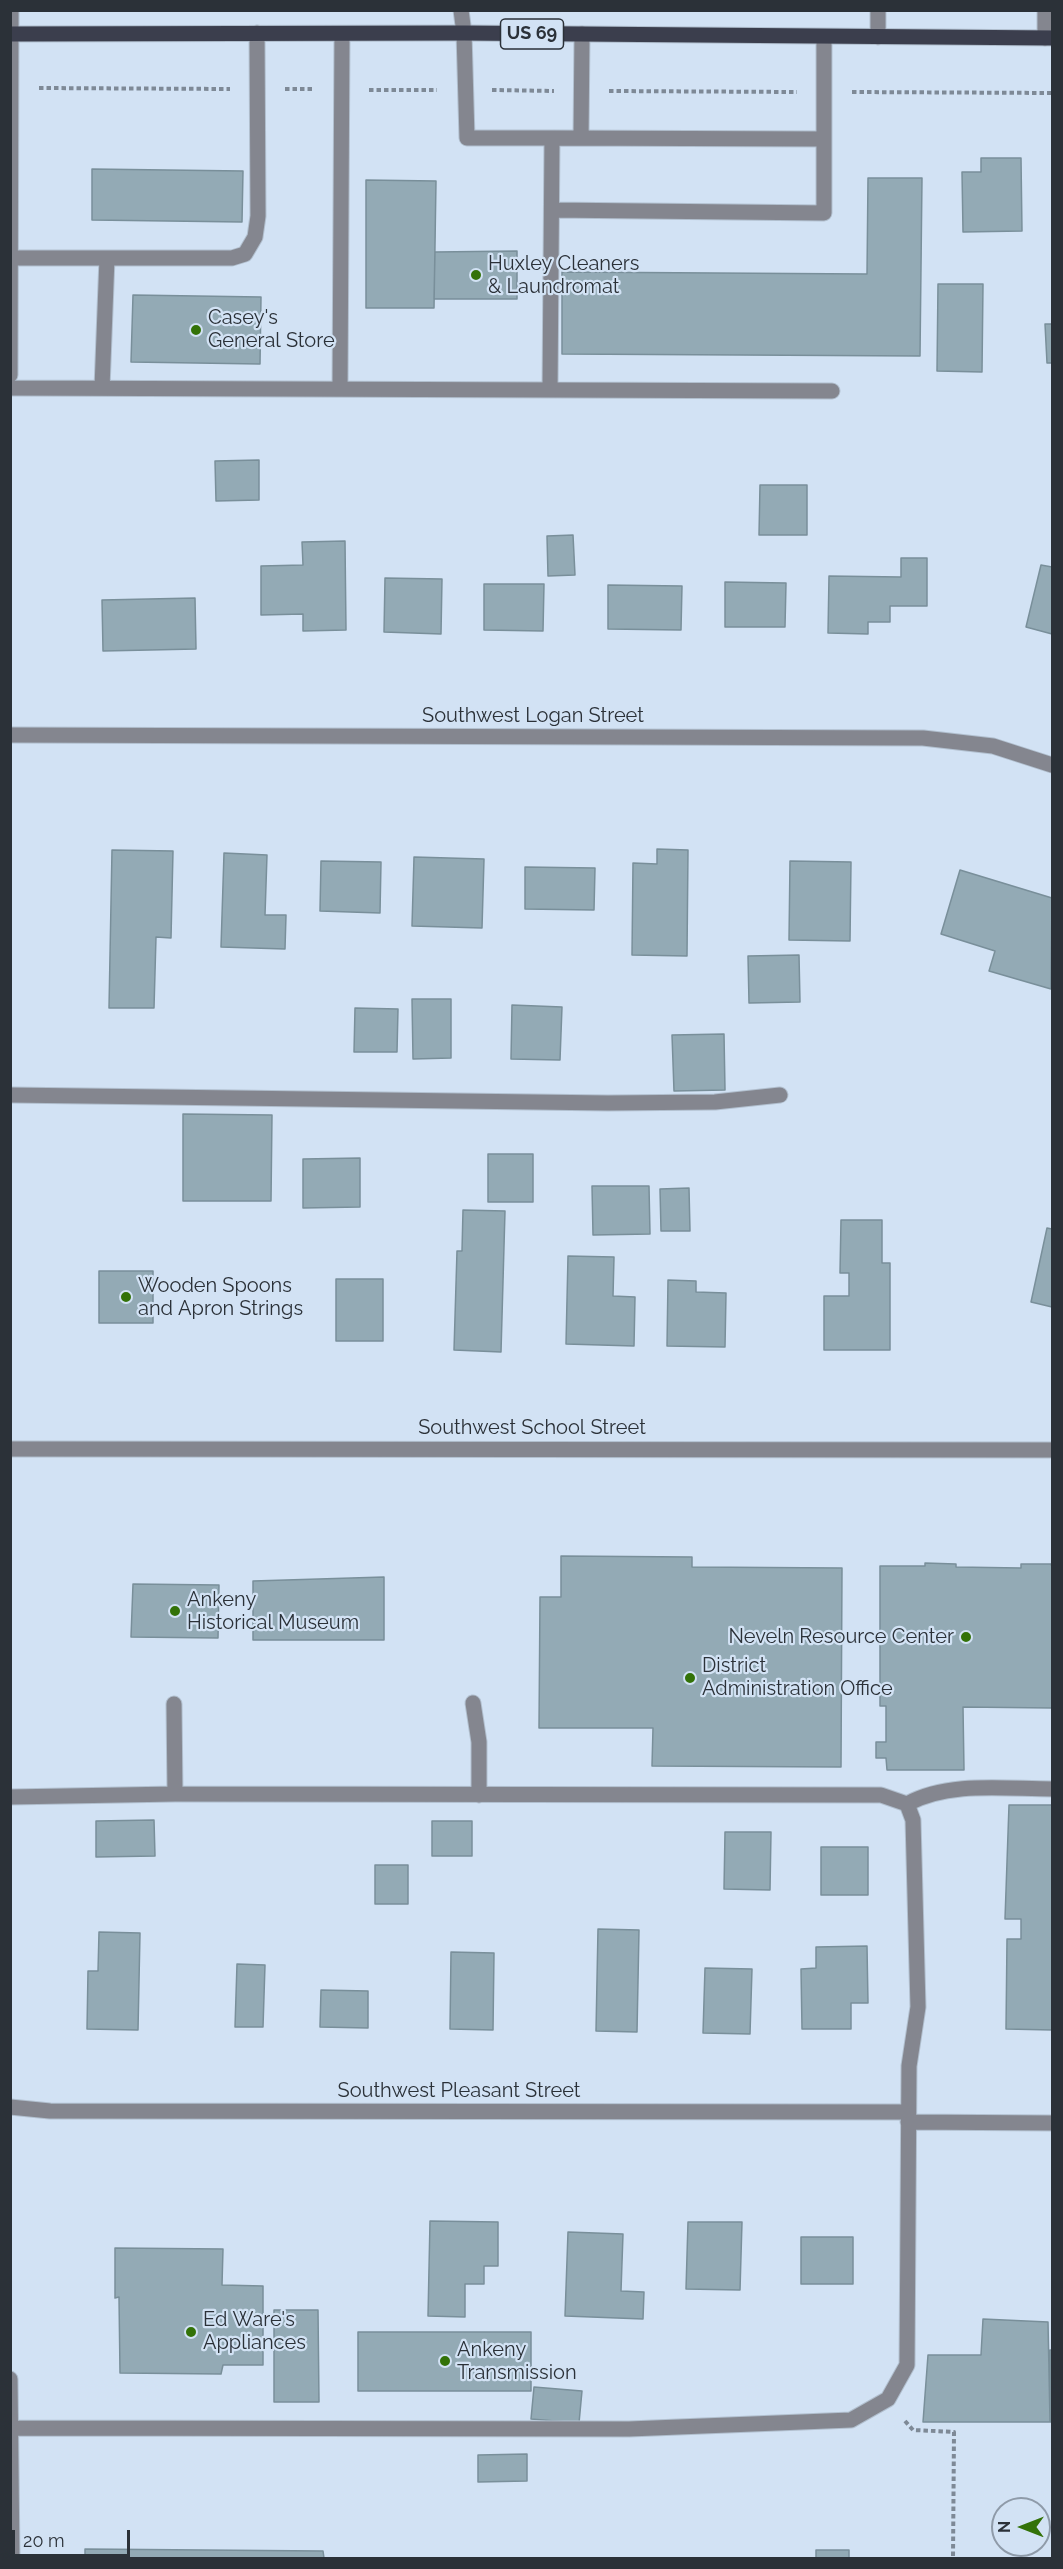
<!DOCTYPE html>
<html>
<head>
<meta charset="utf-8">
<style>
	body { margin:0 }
	#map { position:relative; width:1063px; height:2569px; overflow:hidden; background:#d2e2f4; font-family:Raleway,sans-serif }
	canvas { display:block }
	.frame { position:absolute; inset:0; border:12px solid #2b3138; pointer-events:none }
	.north { position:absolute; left:991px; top:2497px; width:60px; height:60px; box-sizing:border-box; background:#d2e2f4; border:2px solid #8f9ba9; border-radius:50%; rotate:270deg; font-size:16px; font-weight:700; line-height:24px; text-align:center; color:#2b3138 }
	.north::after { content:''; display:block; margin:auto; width:21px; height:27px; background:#337208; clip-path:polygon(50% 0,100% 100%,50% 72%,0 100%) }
	.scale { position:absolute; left:12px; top:2530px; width:118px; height:27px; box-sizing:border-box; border:3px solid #2b3138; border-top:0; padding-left:8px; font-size:18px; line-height:21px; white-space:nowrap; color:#2b3138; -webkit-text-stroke:4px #d2e2f4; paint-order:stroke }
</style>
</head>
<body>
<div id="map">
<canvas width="1063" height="2569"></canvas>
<div class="frame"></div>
<div class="north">N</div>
<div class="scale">20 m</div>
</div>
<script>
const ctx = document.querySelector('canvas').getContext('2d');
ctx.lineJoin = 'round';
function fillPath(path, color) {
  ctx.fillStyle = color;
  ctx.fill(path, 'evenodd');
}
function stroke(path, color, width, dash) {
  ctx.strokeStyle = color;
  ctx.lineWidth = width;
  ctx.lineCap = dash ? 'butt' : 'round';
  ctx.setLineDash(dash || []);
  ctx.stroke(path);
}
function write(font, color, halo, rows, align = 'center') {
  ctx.font = font + ' Raleway,sans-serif';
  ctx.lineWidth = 4.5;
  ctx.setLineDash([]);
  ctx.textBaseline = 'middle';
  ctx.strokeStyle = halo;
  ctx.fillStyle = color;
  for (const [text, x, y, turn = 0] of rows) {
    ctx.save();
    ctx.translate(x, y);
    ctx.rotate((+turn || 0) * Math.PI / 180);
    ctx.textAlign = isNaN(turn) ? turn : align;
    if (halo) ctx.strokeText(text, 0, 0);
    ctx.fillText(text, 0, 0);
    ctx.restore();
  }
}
const building = new Path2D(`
	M981 158H1021L1022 231 963 232 962 172H981Z
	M92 169 243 171 242 222 92 220Z
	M868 178H922L920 356 562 354V272L867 274Z
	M366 180 436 181 434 308H366Z
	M517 251V299H434L435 252Z
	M938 284H983L982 372 937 371Z
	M133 295 261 297 260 364 131 362Z
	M1045 324H1052V363H1047Z
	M259 460V500L216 501 215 461Z
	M760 485H807V535H759Z
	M573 535 575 575 548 576 547 536Z
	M345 541 346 630 303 631V614L261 615V566L303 565 302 542Z
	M901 558H927V606H890V622H868V634L828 633 829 576 901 577Z
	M1041 565 1052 567V634L1026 627Z
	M385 578 442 579 441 634 384 632Z
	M725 582 786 583 785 627H725Z
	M484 584H544L543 631 484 630Z
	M608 585 682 586 681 630 608 629Z
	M195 598 196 649 103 651 102 600Z
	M657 849 688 850 687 956 632 955 633 863 657 864Z
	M112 850 173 851 171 938 156 937 154 1008H109Z
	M224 853 267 855 265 915H286L285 949 221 947Z
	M414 857 484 859 482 928 412 926Z
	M321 861 381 862 380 913 320 911Z
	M790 861 851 862 850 941 789 940Z
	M525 867 595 868 594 910 525 909Z
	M960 870 1052 898 1051 989 989 971 995 951 941 934Z
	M799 955 800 1002 749 1003 748 956Z
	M412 999H451V1058L413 1059Z
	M512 1005 562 1007 560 1060 511 1059Z
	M355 1008 398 1009 397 1052H354Z
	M724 1034 725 1090 674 1091 672 1035Z
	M183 1114 272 1115 271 1201H183Z
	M488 1154H533V1202H488Z
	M360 1158V1207L303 1208V1159Z
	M592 1186H649L650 1234 593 1235Z
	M689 1188 690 1231H661L660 1189Z
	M463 1210 505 1211 501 1352 454 1350 457 1251H462Z
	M841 1220H882V1263H890V1350H824V1296H849V1273H840Z
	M1047 1228 1052 1229V1307L1031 1302Z
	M568 1256 614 1257 613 1296 635 1297 634 1346 566 1344Z
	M99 1271H153V1323H99Z
	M336 1279H383V1341H336Z
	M668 1280 696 1281V1292L726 1293 725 1347 667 1346Z
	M561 1556 692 1557V1567L842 1568 841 1767 652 1766 653 1728H539L540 1597H561Z
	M925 1563 956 1564V1567L1021 1568V1564H1051L1052 1567V1708L963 1707 964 1770H887L886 1758H876V1742H886V1706H880V1566H925Z
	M384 1577V1640H253V1581Z
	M133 1584 219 1585 218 1638 131 1637Z
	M1009 1805H1052V2030L1006 2029 1007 1939H1021V1919H1005Z
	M154 1820 155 1856 96 1857V1821Z
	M432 1821H472V1856H432Z
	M725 1832H771L770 1890 724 1889Z
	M821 1847H868V1895H821Z
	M375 1865H408V1904H375Z
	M598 1929 639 1930 637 2032 596 2031Z
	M99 1932 140 1933 138 2030 87 2029 88 1971H98Z
	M867 1946 868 2003H851V2029H802L801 1969 816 1968V1947Z
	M451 1952 494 1953 493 2030 450 2029Z
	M237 1964 265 1965 263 2027H235Z
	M705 1968 752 1969 750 2034 703 2033Z
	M321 1990 368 1991V2028L320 2027Z
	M430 2221 498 2222V2266H484V2284H465V2317L428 2316Z
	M688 2222H742L740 2290 686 2289Z
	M568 2232 623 2234 621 2291 644 2292 643 2319 565 2316Z
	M801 2237H853V2284H801Z
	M115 2248 223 2249 222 2285 263 2286V2365H223L221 2374 120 2373 119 2297 115 2298Z
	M274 2310H318L319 2402H274Z
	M983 2319 1048 2322 1050 2422H923L928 2355H981Z
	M358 2332H531V2391H358Z
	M1050 2350H1052V2422H1050Z
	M534 2387 582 2391 579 2423 531 2419Z
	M527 2454V2481L478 2482V2455Z
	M85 2549 323 2551 324 2558H85Z
	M816 2550H849V2558H816Z`);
fillPath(building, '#93aab5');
stroke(building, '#798f9a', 1.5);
const minor = new Path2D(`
	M461 10 464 33 467 138H552L550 390
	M1045 10V38
	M878 37V10
	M552 138 824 139
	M581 138 582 34
	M552 210 824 213V37
	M11 258H232L245 254 255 237 258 216 257 33
	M10 375 11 10
	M10 388 832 391
	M102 388 107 258
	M340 389 342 34
	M10 735 923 738 993 746 1052 765
	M10 1095 608 1103 715 1102 780 1095
	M10 1449 1052 1450
	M473 1703 479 1742V1795
	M174 1704 175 1794
	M10 1797 175 1794 881 1795 907 1804 913 1820 918 2007 909 2066 907 2365 888 2399 851 2420 629 2429 12 2428
	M907 1804C949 1781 1005 1789 1052 1789
	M10 2107 50 2111 908 2112
	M908 2122 1052 2123
	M10 2379 12 2558`);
const major = new Path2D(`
	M10 34 464 33 1052 38`);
stroke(minor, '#b1bfce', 17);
stroke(major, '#b1bfce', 17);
stroke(new Path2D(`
	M39 88 230 89
	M285 89H314
	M369 90H437
	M492 90 554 91
	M609 91 797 92
	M852 92 1052 93
	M905 2421 913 2430 954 2432 953 2558`), '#7e8996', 4, [4.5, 3]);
stroke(minor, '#84868f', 15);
stroke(major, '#3b3e4d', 15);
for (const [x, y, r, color] of [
	[476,275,6,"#337208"],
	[196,330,6,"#337208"],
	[126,1297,6,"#337208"],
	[175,1611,6,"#337208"],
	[966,1637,6,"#337208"],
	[690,1678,6,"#337208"],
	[191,2332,6,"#337208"],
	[445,2361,6,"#337208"]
]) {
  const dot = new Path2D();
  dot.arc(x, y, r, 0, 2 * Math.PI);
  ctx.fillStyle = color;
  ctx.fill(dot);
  stroke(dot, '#d2e2f4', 2);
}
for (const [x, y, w] of [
	[532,34,63]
]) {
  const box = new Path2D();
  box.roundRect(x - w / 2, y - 15, w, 30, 4.5);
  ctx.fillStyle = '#d2e2f4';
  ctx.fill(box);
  stroke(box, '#2b3138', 1.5);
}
write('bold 18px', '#2b3138', null, [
	["US 69",532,34]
]);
write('20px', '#2b3138', '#d2e2f4', [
	["Huxley Cleaners",488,264],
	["& Laundromat",488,287],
	["Casey's",208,318],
	["General Store",208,341],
	["Wooden Spoons",138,1286],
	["and Apron Strings",138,1309],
	["Ankeny",187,1600],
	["Historical Museum",187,1623],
	["Neveln Resource Center",954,1637,"right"],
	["District",702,1666],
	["Administration Office",702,1689],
	["Ed Ware's",203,2320],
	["Appliances",203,2343],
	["Ankeny",457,2350],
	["Transmission",457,2373]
], 'left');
write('20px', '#2b3138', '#d2e2f4', [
	["Southwest Logan Street",533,716],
	["Southwest School Street",532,1428],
	["Southwest Pleasant Street",459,2091]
]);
</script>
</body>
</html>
